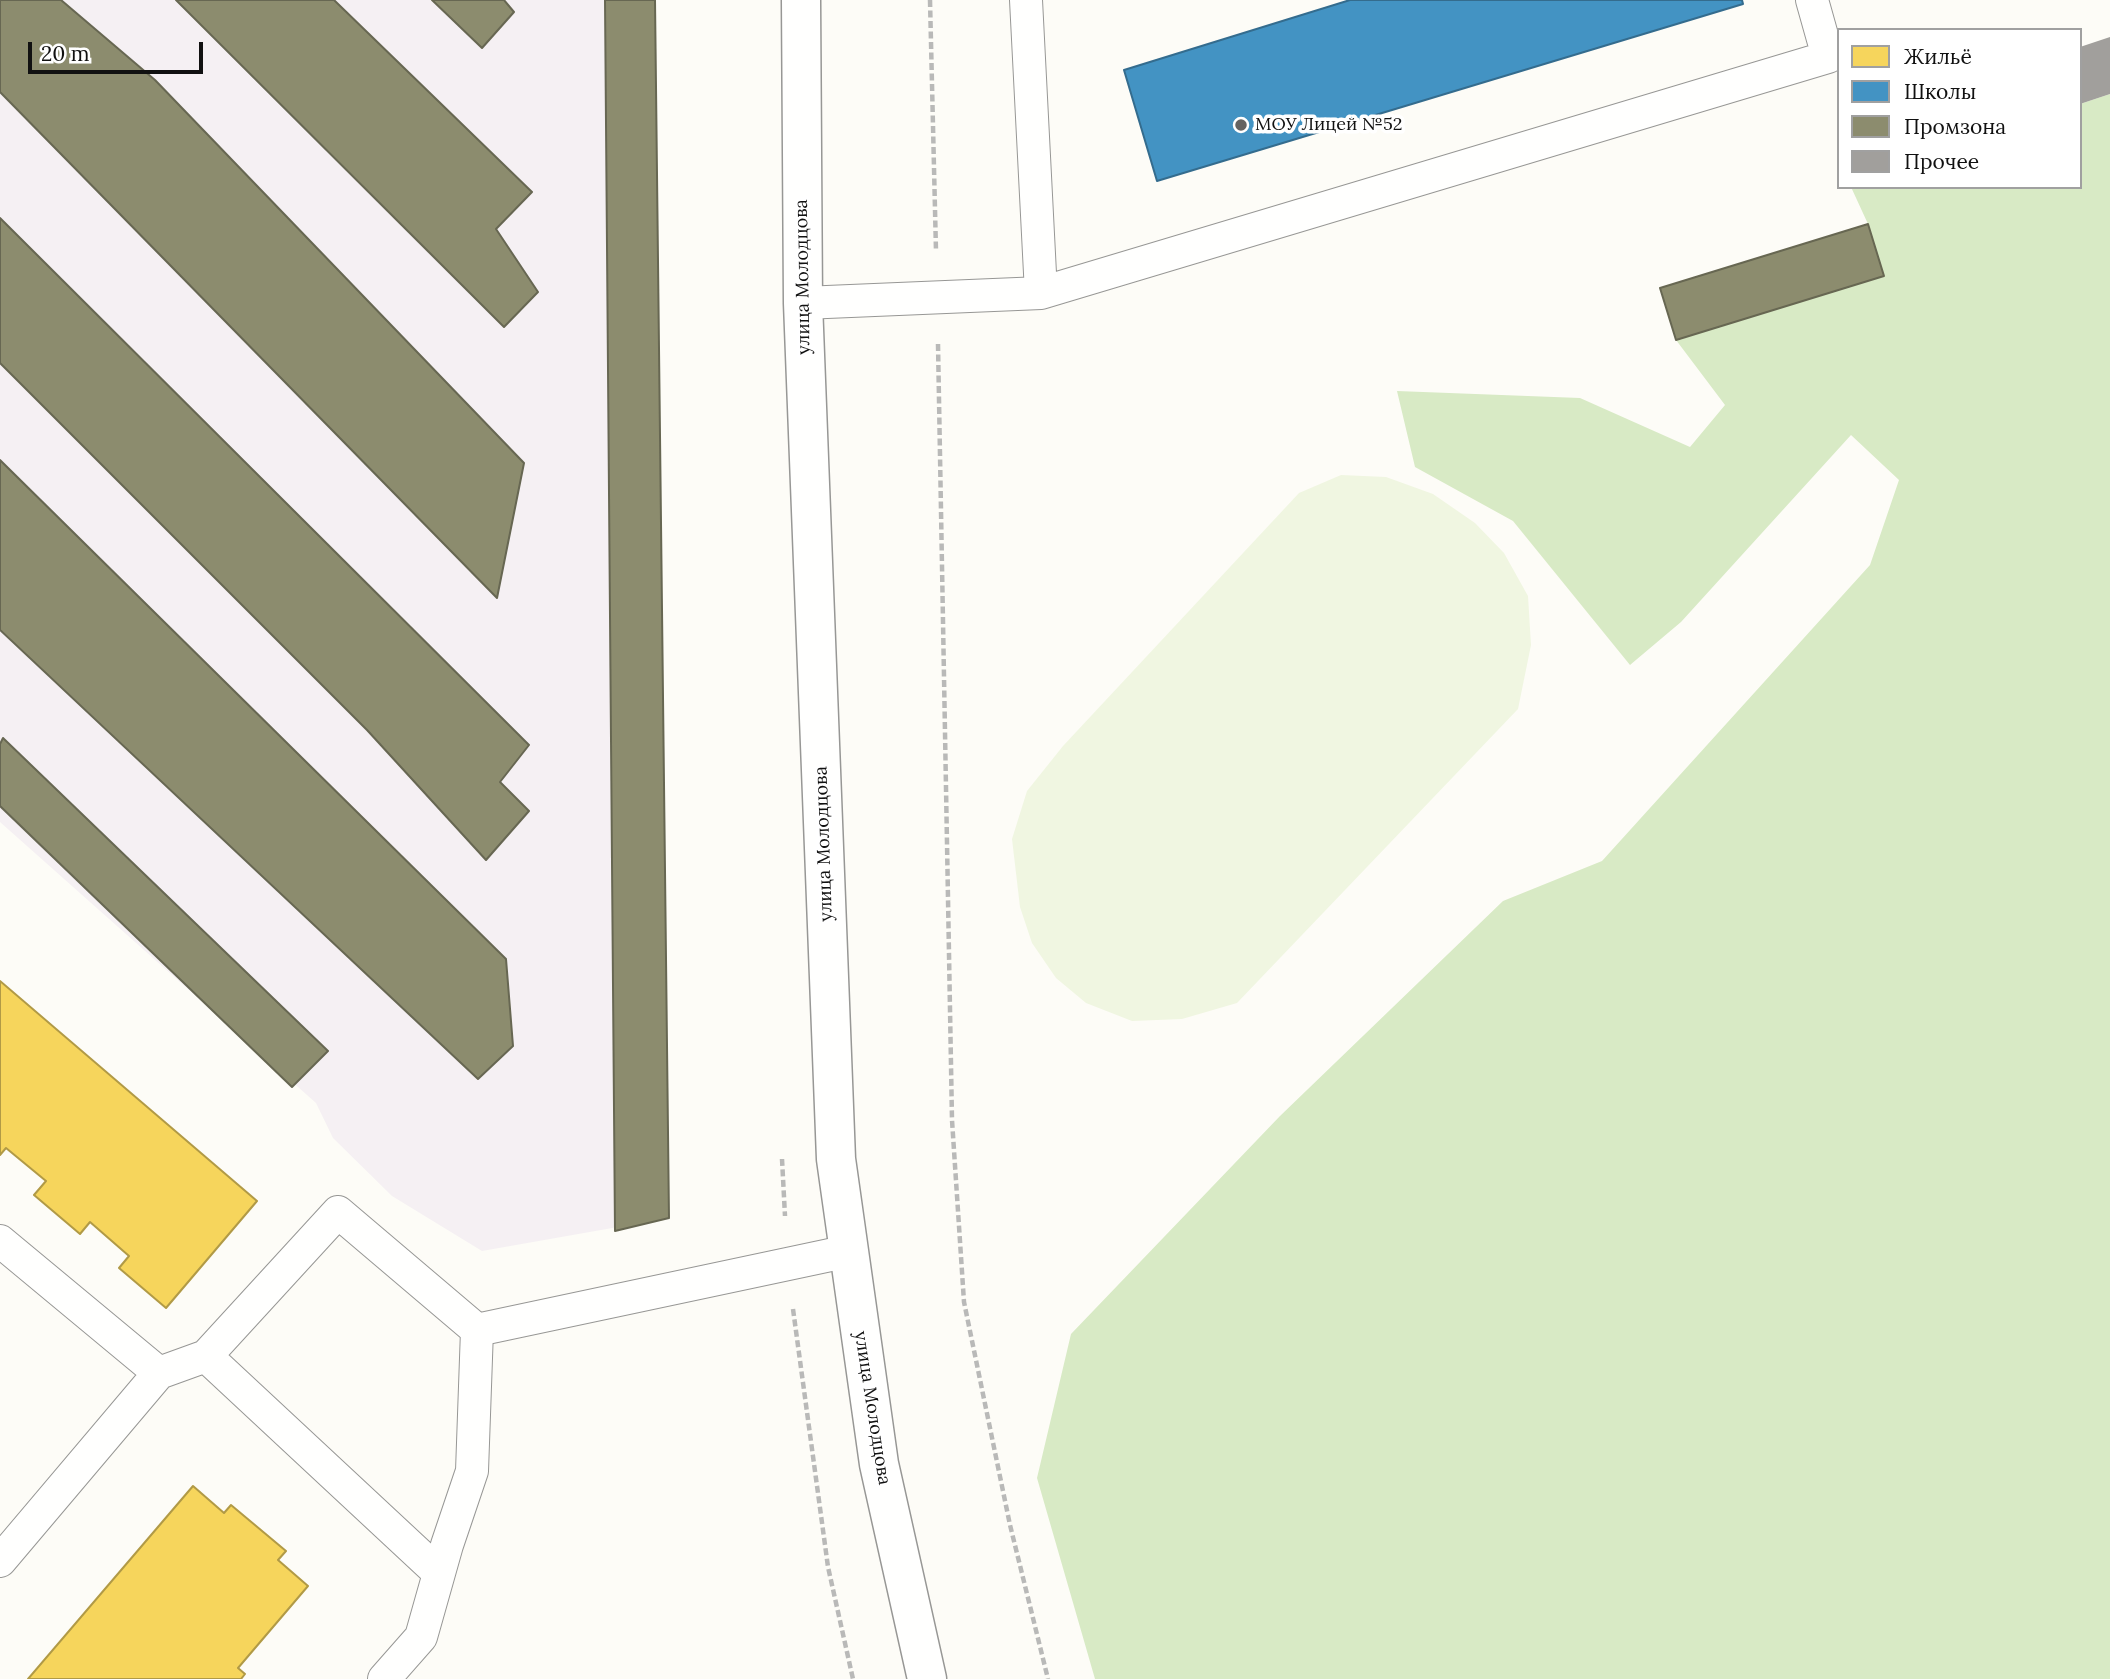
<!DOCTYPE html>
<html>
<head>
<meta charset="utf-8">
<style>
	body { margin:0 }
	#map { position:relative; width:2110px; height:1679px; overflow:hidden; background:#fdfcf7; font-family:Lora,serif }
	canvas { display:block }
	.legend { position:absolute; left:1837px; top:28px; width:245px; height:161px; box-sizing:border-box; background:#fff; border:2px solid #a0a0a0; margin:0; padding:9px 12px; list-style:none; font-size:21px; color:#111 }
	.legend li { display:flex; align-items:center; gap:14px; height:35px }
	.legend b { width:35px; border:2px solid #a0a0a0 }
	.scale { position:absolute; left:28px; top:42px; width:175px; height:32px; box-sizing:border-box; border:4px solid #111; border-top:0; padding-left:9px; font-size:21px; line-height:24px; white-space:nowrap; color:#111; -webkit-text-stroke:5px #fff; paint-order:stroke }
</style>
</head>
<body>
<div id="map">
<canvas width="2110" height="1679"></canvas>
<ul class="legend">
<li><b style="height:19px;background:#f6d55c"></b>Жильё</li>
<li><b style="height:19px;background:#4393c3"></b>Школы</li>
<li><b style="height:19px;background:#8c8c6e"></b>Промзона</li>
<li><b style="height:19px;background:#a19f9c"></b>Прочее</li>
</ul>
<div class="scale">20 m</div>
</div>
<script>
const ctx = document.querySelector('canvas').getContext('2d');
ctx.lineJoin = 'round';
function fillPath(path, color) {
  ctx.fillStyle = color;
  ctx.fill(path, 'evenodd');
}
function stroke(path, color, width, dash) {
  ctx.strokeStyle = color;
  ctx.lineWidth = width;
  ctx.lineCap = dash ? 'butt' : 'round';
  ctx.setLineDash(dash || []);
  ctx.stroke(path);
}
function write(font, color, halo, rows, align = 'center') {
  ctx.font = font + ' Lora,serif';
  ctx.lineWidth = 7;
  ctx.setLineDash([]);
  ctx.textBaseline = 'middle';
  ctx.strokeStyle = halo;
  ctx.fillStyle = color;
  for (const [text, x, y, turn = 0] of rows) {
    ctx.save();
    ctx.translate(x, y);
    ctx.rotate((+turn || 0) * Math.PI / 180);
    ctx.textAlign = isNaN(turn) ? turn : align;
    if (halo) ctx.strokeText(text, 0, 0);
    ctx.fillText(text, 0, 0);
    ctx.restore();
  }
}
fillPath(new Path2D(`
	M0 0H655L669 1218 482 1251 392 1196 333 1138 316 1103 0 822Z`), '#f5f0f3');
fillPath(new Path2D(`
	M2110 94V1679H1095L1037 1478 1071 1334 1280 1116 1503 901 1602 861 1870 565 1899 480 1851 435 1681 622 1630 665 1513 521 1415 467 1397 391 1580 398 1690 447 1725 405 1676 340 1884 275 1868 224 1851 187H2080V104Z`), '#d8eac5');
fillPath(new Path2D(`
	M1341 475 1386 477 1433 494 1475 523 1504 553 1528 596 1531 645 1518 709 1237 1003 1182 1019 1132 1021 1086 1003 1056 978 1032 943 1020 907 1012 839 1027 791 1063 746 1299 493Z`), '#f0f6e1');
const homes = new Path2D(`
	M0 981 257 1201 166 1308 119 1268 129 1256 90 1222 80 1234 34 1195 46 1181 6 1148 0 1155Z
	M193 1486 224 1513 231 1505 286 1551 278 1560 308 1586 238 1668 245 1674 241 1679H28Z`);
fillPath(homes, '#f6d55c');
stroke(homes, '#b19a46', 2);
const schools = new Path2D(`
	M1350 0H1742L1743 4 1157 181 1124 70Z`);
fillPath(schools, '#4393c3');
stroke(schools, '#346c8e', 2);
const industry = new Path2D(`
	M0 0H61L155 80 524 463 497 598 0 92Z
	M176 0H334L532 192 496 229 538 292 504 327Z
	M432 0H504L514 12 482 48Z
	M605 0H655L669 1218 615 1231Z
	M0 218 529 745 500 782 529 811 486 860 367 730 0 363Z
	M1868 224 1884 276 1676 340 1660 288Z
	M0 460 506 959 513 1046 478 1079 0 630Z
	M3 738 328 1051 292 1087 0 806V744Z`);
fillPath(industry, '#8c8c6e');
stroke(industry, '#676752', 2);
fillPath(new Path2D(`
	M2110 37V94L2080 104V47Z`), '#a19f9c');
const service = new Path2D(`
	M1026 0 1041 293 1828 57 1812 0
	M803 303 1041 293
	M0 1241 159 1373
	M206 1356 439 1573
	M0 1561 159 1373 206 1356 338 1212 477 1330
	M384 1679 421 1637 447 1545 472 1471 477 1330 849 1251`);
const tertiary = new Path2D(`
	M801 0 803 303 836 1159 879 1464 927 1679`);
stroke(service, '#979795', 34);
stroke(tertiary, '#979795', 41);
stroke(new Path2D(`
	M930 0 936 251
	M938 344 952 1120 964 1302 1010 1525 1048 1679
	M782 1159 785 1216
	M793 1309 828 1567 853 1679`), '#b9b9b8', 4.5, [7, 3.5]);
stroke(service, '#fffffe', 32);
stroke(tertiary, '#fffffe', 38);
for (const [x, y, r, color] of [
	[1241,125,7,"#646362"]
]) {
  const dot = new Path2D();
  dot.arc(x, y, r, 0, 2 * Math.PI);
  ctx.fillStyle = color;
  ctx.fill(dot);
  stroke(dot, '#fff', 2.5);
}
write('18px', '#111', '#fff', [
	["МОУ Лицей №52",1255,125]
], 'left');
write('18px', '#111', '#fff', [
	["улица Молодцова",803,277,-91],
	["улица Молодцова",824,844,-92],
	["улица Молодцова",872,1408,81]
]);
</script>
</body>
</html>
